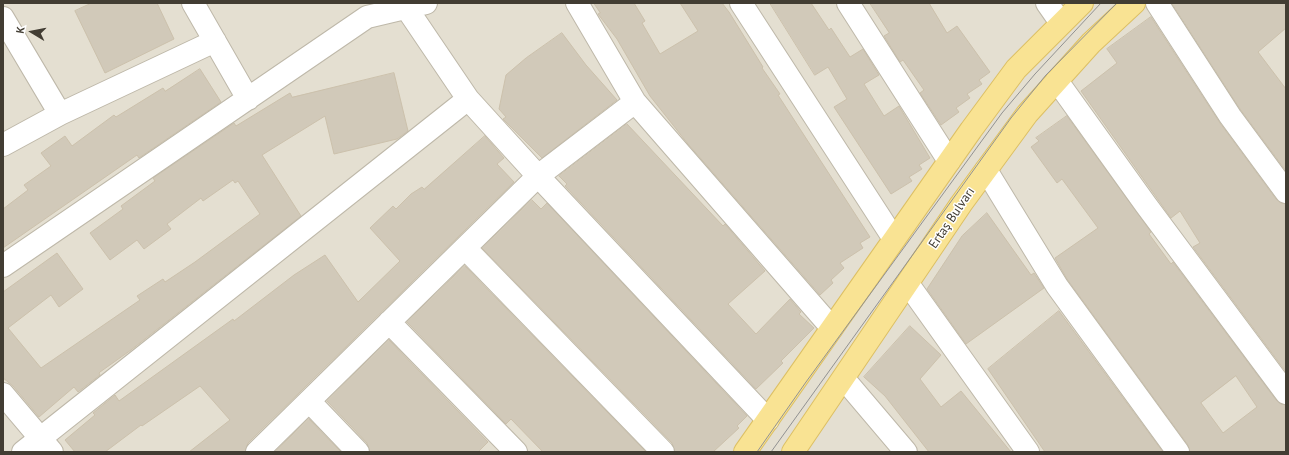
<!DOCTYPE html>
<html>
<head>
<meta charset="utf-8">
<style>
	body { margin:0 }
	#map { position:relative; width:1289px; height:455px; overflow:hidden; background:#f0ede3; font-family:"PT Sans",sans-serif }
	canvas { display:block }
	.frame { position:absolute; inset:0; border:4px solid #423d33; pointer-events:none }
	.north { position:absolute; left:12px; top:12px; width:40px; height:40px; -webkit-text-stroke:3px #fff; paint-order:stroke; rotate:280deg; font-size:11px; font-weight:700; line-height:16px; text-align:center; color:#423d33 }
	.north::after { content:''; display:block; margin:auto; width:14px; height:18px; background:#423d33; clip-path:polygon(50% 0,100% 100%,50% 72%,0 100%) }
</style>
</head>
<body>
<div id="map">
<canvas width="1289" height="455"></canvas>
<div class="frame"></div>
<div class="north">K</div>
</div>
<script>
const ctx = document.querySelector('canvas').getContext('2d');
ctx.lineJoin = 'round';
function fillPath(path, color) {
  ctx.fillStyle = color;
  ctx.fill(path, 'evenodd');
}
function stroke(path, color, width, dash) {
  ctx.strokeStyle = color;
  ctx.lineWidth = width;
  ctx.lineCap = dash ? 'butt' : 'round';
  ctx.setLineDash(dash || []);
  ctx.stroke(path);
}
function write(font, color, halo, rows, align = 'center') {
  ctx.font = font + ' "PT Sans",sans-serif';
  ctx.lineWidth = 3;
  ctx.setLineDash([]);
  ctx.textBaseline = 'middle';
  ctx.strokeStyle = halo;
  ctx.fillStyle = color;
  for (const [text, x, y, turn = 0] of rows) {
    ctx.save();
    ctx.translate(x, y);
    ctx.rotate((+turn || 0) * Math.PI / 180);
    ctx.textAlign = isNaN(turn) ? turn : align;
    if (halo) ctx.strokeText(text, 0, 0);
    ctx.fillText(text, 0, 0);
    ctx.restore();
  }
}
fillPath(new Path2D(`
	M3 3H1286V452H3Z`), '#e4dfd1');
const building = new Path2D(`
	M92 3H157L174 39 105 73 75 11Z
	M594 3H634L645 21 642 23 660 54 698 31 680 3H722L729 12 763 67 762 68 780 94 778 95 870 237 860 243 863 248 840 263 844 268 831 280 833 283 820 295 688 144 650 96 617 39 598 14 600 13Z
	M770 3H811L829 30 831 28 850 57 863 49 879 75 864 84 884 116 899 106 930 158 919 165 922 169 909 177 912 181 891 194 834 107 847 99 828 67 815 75Z
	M870 3H929L947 33 957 26 990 72 979 80 982 84 967 94 970 98 956 108 959 112 941 125 920 93 924 90 903 60 900 62 884 36 889 33Z
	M1172 3H1286V28L1258 52 1286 89V171L1240 109Z
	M1151 17 1220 123 1276 199 1281 203 1286 204V372L1193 247 1200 243 1180 211 1171 218 1081 91 1117 63 1107 49Z
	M562 33 586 65 617 100 542 158 503 119 506 117 499 109 506 75 526 58Z
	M200 69 221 102 139 158 137 155 3 248V209L28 190 24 185 51 166 41 153 65 136 72 146 114 115 116 117 163 88 165 91Z
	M394 73 408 131 397 139 334 154 325 116 262 155 301 216 131 350 100 372 99 373 100 375 78 392 74 387 39 417 13 386 3 378V292L57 253 83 289 59 307 51 295 8 328 41 368 140 300 137 296 163 279 165 282 195 262 260 214 238 181 235 183 233 180 203 201 201 198 167 224 171 229 144 249 137 240 110 260 90 233 123 209 121 206 155 181 153 178 234 123 236 126 290 93 292 97Z
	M1067 116 1151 232 1149 234 1171 264 1173 262 1276 400 1281 404 1286 405V452H1190L1188 445 1067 279 1055 258 1098 228 1062 179 1057 183 1031 147 1039 141 1036 138ZM1236 376 1257 407 1223 433 1201 403Z
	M627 124 723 226 725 224 765 271 728 304 756 334 790 299 801 312 799 314 814 328 781 361 783 363 756 389 565 186 567 184 559 176Z
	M485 136 504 158 497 164 514 182 248 443 245 452H189L230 420 200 386 142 426 141 425 105 452H75L65 440 95 415 93 413 115 395 119 401 233 319 234 321 294 275 325 255 358 302 400 261 370 228 393 206 396 209 411 194 422 187 424 189Z
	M532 200 541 209 547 203 747 416 737 426 739 428 713 452H675L672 443 482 248Z
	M987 213 1031 275 1034 273 1044 288 966 344 927 289 962 236Z
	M465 266 646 452H543L511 419 506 424 407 322Z
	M1059 311 1163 452H1045L988 369Z
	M910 326 941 355 920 379 941 407 961 391 1011 452H929L885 396 864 377Z
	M389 340 488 442 478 452H370L367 443 327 401Z
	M309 419 341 452H275Z`);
fillPath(building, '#d1c9b9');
stroke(building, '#ccc1ac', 1);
const street = new Path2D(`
	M193 3 248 99
	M577 3 635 102 832 328
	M741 3 894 239
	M848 3 949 161
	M1047 3 1061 23
	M1157 3 1230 116 1286 192
	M3 18 60 114 3 145
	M1057 81 1146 205 1286 393
	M635 102 538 176 768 420
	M60 114 215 41
	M986 170 1057 286 1178 452
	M465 248 663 452
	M3 266 367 17 426 3
	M908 284 1028 452
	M389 322 516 452
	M844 379 906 452
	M3 394 52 452
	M309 401 358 452
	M23 452 468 99 403 3
	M257 452 538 176 468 99`);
const primary = new Path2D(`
	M745 452 971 130 1016 69 1082 3
	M793 452 961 204 1027 114 1091 43 1134 3`);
stroke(street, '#beb8a9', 24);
stroke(primary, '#ddc064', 24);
stroke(street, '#fff', 22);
stroke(primary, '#f9e393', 22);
stroke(new Path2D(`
	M757 452 806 382 1002 113 1035 74 1101 3
	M771 452 1011 118 1046 75 1117 3`), '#929292', 1);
write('13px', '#423d33', '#fff', [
	["Ertaş Bulvarı",952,218,-56]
]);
</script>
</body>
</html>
